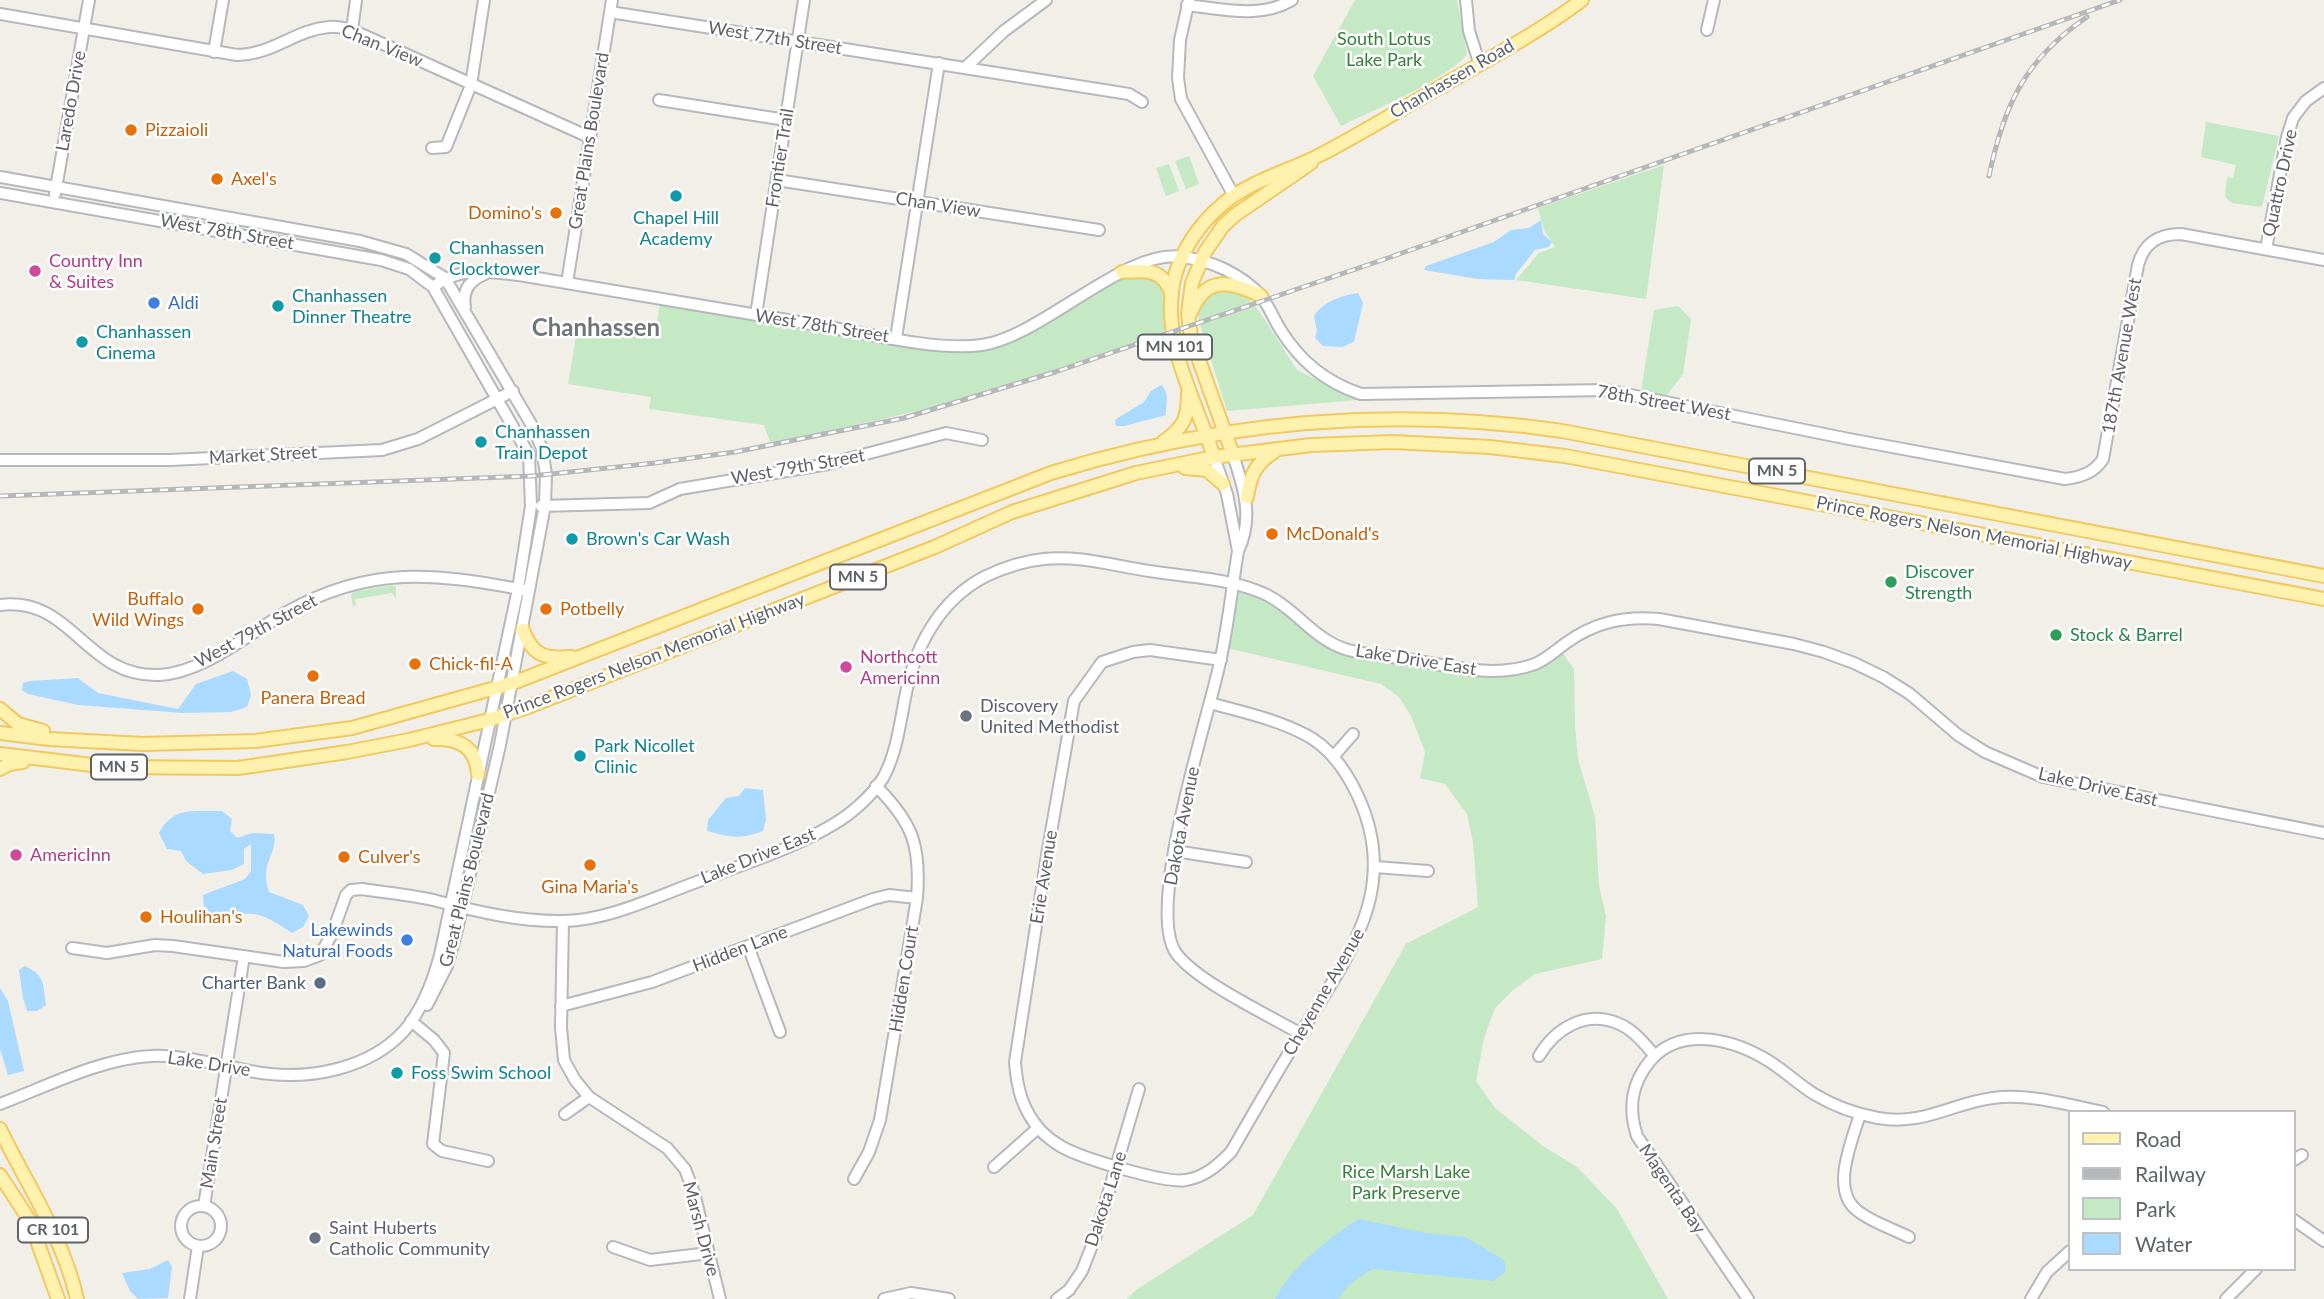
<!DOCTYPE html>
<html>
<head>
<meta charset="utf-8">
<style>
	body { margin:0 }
	#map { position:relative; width:2324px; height:1299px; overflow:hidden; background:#f1efe8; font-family:Lato,sans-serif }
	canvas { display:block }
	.legend { position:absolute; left:2068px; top:1110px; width:228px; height:161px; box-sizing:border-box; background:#fff; border:2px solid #bfc1c3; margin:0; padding:9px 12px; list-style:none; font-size:21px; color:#5f6368 }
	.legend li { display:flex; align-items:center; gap:14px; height:35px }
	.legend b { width:35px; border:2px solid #bfc1c3 }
</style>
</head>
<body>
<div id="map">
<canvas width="2324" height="1299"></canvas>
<ul class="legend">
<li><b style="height:9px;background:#fff2af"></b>Road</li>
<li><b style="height:9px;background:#b6b7b8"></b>Railway</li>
<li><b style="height:19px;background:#c5e8c5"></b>Park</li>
<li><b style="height:19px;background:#aadaff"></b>Water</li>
</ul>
</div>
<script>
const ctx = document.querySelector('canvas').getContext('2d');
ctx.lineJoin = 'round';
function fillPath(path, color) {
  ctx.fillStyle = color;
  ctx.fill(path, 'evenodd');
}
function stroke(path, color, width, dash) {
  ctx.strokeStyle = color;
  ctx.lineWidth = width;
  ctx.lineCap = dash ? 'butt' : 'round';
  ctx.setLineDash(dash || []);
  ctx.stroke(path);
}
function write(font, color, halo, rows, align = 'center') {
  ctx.font = font + ' Lato,sans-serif';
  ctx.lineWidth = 5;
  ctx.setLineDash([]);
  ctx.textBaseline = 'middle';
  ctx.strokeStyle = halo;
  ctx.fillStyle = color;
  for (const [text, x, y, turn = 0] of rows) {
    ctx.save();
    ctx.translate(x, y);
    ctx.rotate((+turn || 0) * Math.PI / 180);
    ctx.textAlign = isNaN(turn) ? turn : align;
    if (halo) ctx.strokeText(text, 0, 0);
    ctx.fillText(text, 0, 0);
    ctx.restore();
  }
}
fillPath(new Path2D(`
	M1355 0H1457L1467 54C1450 78 1370 112 1341 126L1313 76Z
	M2206 122 2279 136 2262 207 2232 203 2225 197 2227 177 2233 178 2236 165 2201 157Z
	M1189 156 1199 184 1186 189 1175 161Z
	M1169 164 1179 191 1166 196 1156 168Z
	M1664 165 1646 299 1516 280 1539 253 1555 247 1544 230 1538 208Z
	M1150 271 1172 295V331L969 399 771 445 764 425 649 409 651 397 568 384 577 331 621 339 639 321 657 324 660 299 962 347 1007 339 1122 272Z
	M1217 285 1243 292 1259 311 1297 370 1358 400 1227 411 1198 318 1203 298Z
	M1678 306 1691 319 1683 374 1667 395 1641 391 1654 310Z
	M1232 584 1287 609 1315 633 1375 654 1461 675 1493 670 1562 652 1574 669 1575 725 1578 759 1595 817 1599 886 1606 916 1602 959 1535 974 1512 991 1495 1008 1484 1038 1476 1081 1495 1108 1543 1146 1577 1167 1617 1209 1668 1299H1127L1136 1290 1253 1215 1406 944 1478 907 1473 842 1467 814 1445 784 1420 778 1425 752 1411 716 1399 697 1381 684 1227 648Z
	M392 585 396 587V599L392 593 355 599 356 605 353 606 351 596 353 592Z`), '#c5e8c5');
fillPath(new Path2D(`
	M1541 220 1543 234 1552 242 1549 247 1535 250 1516 274 1514 280 1478 279 1424 270 1426 266 1494 242 1511 230 1529 228Z
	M1358 293 1363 303 1354 342 1342 347 1323 346 1315 338 1317 331 1314 316C1323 302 1342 295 1358 293Z
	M1161 385C1171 394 1165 404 1166 415L1124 426H1117L1115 424 1116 419 1144 402 1151 391Z
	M233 671 247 679 251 695 247 707 231 712 183 713 78 705 28 694 22 690 23 683 30 681 78 678 98 693 178 709 196 684Z
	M745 788 763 790 766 820 763 831C739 840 730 837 707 831L708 820 726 798 739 796Z
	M222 811 232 819 230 831 237 838 252 833 274 834C278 855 259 862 269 892L303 905 309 916 303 927 292 933C278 924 261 911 244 914 231 917 222 920 209 918L204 907 203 895 245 879 251 871V844L244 849V864L232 870 203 874 186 861 181 851 167 849 159 833C174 805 194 812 222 811Z
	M25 966C45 975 43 984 46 1005L37 1011H27L23 998 19 970Z
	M0 988 8 1001 24 1071 8 1075 0 1049Z
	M1359 1219 1425 1233 1465 1237 1504 1260 1506 1271 1493 1281 1373 1269C1360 1276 1345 1285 1339 1299H1275C1290 1269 1331 1236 1359 1219Z
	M168 1260 172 1267 168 1298 138 1299 130 1291 122 1273 150 1269Z`), '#aadaff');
const minor = new Path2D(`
	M1189 0 1180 40 1178 78 1181 99 1234 196
	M1466 0 1469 31 1480 65
	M1187 5C1222 9 1261 19 1292 0
	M610 12 1129 94 1142 102
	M0 14 237 55C275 54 294 30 329 27 336 26 344 28 352 30L589 137
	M352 30 356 0
	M1707 30 1714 0
	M214 52 223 0
	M966 67 1004 31 1046 0
	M659 100 786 120
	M432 148 446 147 471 85 484 0
	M0 177 360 241 406 254 445 278 534 429 542 449 546 474 545 505 500 745 456 934 447 966 427 1005
	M777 180 1099 230
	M0 193 381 260 409 269 433 287 529 455 531 506 518 589 440 955C433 981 422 1010 404 1031 369 1069 310 1080 261 1073 230 1068 182 1054 151 1056 99 1059 48 1086 0 1104
	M55 194 89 0
	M2266 249 2287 137 2293 118 2306 101 2324 88
	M567 283 612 0
	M433 287C461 265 491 272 525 276 627 293 728 311 829 327 872 335 940 351 982 345 1043 336 1126 247 1183 257 1212 261 1242 274 1262 297 1269 307 1274 319 1280 329 1300 361 1325 382 1361 394L1606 390 1849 439 2065 479C2081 477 2094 473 2103 459L2138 265C2144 243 2158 234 2181 234L2324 260
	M465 307C462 290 470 280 485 274
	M756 315 804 0
	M896 338 939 63
	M1233 455C1244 488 1254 518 1238 551 1232 588 1228 626 1220 662 1208 719 1145 908 1176 953 1196 981 1268 1015 1301 1034
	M1214 457 1227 494 1238 551
	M0 460H170L382 450 418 439 513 391
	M541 506 649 503 680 489 828 464 946 433 982 440
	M0 605C73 596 85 678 159 675 204 673 249 633 287 612 370 565 435 573 524 590
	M1210 703C1242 712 1276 719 1306 735 1329 747 1346 771 1357 794 1402 888 1349 954 1301 1033 1277 1072 1254 1112 1231 1152 1218 1165 1205 1177 1186 1180 1165 1184 1082 1158 1062 1147 1055 1143 1047 1137 1041 1131 1022 1110 1017 1088 1015 1062L1047 855 1074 701 1102 662 1133 652 1150 650 1221 660
	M1333 757 1353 734
	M1175 851 1246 862
	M1375 867 1428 871
	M563 921 561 1027 564 1060 575 1080 589 1097 667 1148 685 1169 694 1193 720 1299
	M748 946 780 1032
	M72 948 107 953 155 945 173 946 284 962 304 961 320 955 332 934 346 895 351 890 362 889C387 893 413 895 437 901 478 912 521 922 564 921 608 920 653 898 694 883 740 865 791 850 834 824 851 814 872 796 883 778 896 755 900 724 905 698 914 648 939 600 986 576 1003 568 1024 561 1044 559 1078 555 1115 566 1149 571 1187 577 1232 578 1267 595 1297 610 1314 640 1348 650 1367 655 1388 656 1408 659 1449 666 1494 679 1535 664 1547 659 1556 650 1566 643 1595 622 1624 616 1659 619L1794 644 1824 652 1854 663 1883 677 1910 694 1958 735 1985 752 2043 777 2324 833
	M561 1006 652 982 873 899 889 895 917 898
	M411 1021 434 1040 444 1053 433 1144 442 1151 488 1161
	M1539 1056C1555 1029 1585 1010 1617 1023 1633 1029 1644 1043 1655 1056
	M565 1114 589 1097
	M1860 1114C1852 1142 1829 1191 1859 1212 1874 1223 1893 1229 1909 1237
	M2294 1160 2302 1155
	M994 1167 1038 1128
	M854 1179 869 1152 880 1120 917 898C921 846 913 823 876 786
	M181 1226a20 20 0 1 1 40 0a20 20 0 1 1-40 0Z
	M204 1206 244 956
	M2294 1220 2324 1241
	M613 1247 650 1260 709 1253
	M190 1299 198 1246
	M884 1299 911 1293 949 1299
	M1057 1299 1069 1290 1082 1271 1095 1238 1139 1089
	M1748 1299 1637 1136C1628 1108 1631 1084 1650 1061 1679 1027 1728 1038 1762 1057 1781 1067 1796 1083 1814 1094 1834 1106 1856 1114 1878 1118 1924 1126 1952 1103 1993 1098 2029 1093 2068 1105 2103 1112
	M2031 1299 2047 1272 2070 1251
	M2226 1299 2256 1269`);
const major = new Path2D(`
	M1122 272C1146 270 1163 268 1172 295
	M1191 312C1206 275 1230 281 1261 296
	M1163 442C1184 427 1188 419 1188 393
	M1233 455 1191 338 1188 314 1192 283 1205 252 1223 226 1235 215 1311 163
	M1214 457C1196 401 1162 344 1173 284 1179 253 1199 224 1223 204 1251 180 1290 171 1322 154 1360 134 1396 112 1433 91 1483 62 1535 35 1582 0
	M1185 468 1207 470 1223 484
	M1247 497C1250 477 1255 463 1274 452
	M523 630C533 657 546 659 572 657
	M0 709 18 724 43 731
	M0 733 49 739 143 744 255 741 352 728 513 683 1051 473C1218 422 1389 406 1562 431L2324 576
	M434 739C459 738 476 747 478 774
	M0 754 109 767 238 768 347 752 409 740 489 720 528 707 937 546 1012 512 1136 473 1214 457 1311 445 1393 442 1490 447 1565 456 2324 599
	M0 769 9 764 23 762
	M0 1129C27 1185 63 1237 77 1299
	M0 1175 30 1221 58 1299`);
stroke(minor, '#b5b8bc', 14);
stroke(major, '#f2c960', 16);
stroke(minor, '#fff', 10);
stroke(major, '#fff2af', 12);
const rail = new Path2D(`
	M1989 176C2004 105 2025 59 2087 17
	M0 496 532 476 655 463 735 452 904 418 1055 372 1385 259 2120 0`);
stroke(rail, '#b6b7b8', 5);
stroke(rail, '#fff', 2.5, [8]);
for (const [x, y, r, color] of [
	[131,130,7,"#e8710a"],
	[217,179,7,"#e8710a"],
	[676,196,7,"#0f9aa8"],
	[556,213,7,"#e8710a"],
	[435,258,7,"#0f9aa8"],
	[35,271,7,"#d1479c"],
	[154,303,7,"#3f7fe0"],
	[278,306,7,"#0f9aa8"],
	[82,342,7,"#0f9aa8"],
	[481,442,7,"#0f9aa8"],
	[1272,534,7,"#e8710a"],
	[572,539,7,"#0f9aa8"],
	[1891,582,7,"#2e9e5b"],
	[198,609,7,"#e8710a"],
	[546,609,7,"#e8710a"],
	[2056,635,7,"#2e9e5b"],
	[415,664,7,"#e8710a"],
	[846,667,7,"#d1479c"],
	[313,676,7,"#e8710a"],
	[966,716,7,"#6b7280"],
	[580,756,7,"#0f9aa8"],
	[16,855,7,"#d1479c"],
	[344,857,7,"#e8710a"],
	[590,865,7,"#e8710a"],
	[146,917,7,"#e8710a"],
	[407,940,7,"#3f7fe0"],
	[320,983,7,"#5c6f8a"],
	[397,1073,7,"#0f9aa8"],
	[315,1238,7,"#6b7280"]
]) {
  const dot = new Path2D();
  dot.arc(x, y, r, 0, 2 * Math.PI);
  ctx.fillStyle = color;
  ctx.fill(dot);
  stroke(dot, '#fff', 2.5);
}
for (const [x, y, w] of [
	[1175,347,74],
	[1777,471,56],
	[858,577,56],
	[119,767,56],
	[53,1230,70]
]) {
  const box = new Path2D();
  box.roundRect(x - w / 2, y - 12.5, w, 25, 5);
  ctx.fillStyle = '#fff';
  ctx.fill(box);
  stroke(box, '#5f6368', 2);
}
write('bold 16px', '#5f6368', null, [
	["MN 101",1175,347],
	["MN 5",1777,471],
	["MN 5",858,577],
	["MN 5",119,767],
	["CR 101",53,1230]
]);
write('18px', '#5f6368', '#fff', [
	["West 77th Street",775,38,9],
	["Chan View",382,46,22],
	["Chanhassen Road",1452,79,-30],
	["Laredo Drive",71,101,-80],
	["Great Plains Boulevard",589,141,-81],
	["Frontier Trail",780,158,-81],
	["Quattro Drive",2280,183,-78],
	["Chan View",938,205,9],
	["West 78th Street",227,232,10],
	["West 78th Street",822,326,9],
	["187th Avenue West",2122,356,-80],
	["78th Street West",1664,403,10],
	["Market Street",263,455,-3],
	["West 79th Street",798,467,-10],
	["Prince Rogers Nelson Memorial Highway",1974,533,11],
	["West 79th Street",256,631,-28],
	["Prince Rogers Nelson Memorial Highway",654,656,-21],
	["Lake Drive East",1416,660,9],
	["Lake Drive East",2098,787,13],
	["Dakota Avenue",1182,826,-79],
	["Lake Drive East",758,856,-22],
	["Erie Avenue",1044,877,-81],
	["Great Plains Boulevard",467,880,-76],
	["Hidden Lane",740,949,-21],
	["Hidden Court",904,979,-81],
	["Cheyenne Avenue",1324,992,-60],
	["Lake Drive",209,1064,9],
	["Main Street",214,1143,-81],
	["Magenta Bay",1672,1189,56],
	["Dakota Lane",1106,1199,-72],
	["Marsh Drive",701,1229,75]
]);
write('18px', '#348238', '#fff', [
	["South Lotus",1384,39],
	["Lake Park",1384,60],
	["Rice Marsh Lake",1406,1172],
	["Park Preserve",1406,1193]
]);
write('18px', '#c56008', '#fff', [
	["Pizzaioli",145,130],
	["Axel's",231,179],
	["Domino's",542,213,"right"],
	["McDonald's",1286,534],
	["Buffalo",184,599,"right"],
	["Wild Wings",184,620,"right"],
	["Potbelly",560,609],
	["Chick-fil-A",429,664],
	["Panera Bread",313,698,"center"],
	["Culver's",358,857],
	["Gina Maria's",590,887,"center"],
	["Houlihan's",160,917]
], 'left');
write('18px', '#0d838f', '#fff', [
	["Chapel Hill",676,218,"center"],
	["Academy",676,239,"center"],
	["Chanhassen",449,248],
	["Clocktower",449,269],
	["Chanhassen",292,296],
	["Dinner Theatre",292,317],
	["Chanhassen",96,332],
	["Cinema",96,353],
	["Chanhassen",495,432],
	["Train Depot",495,453],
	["Brown's Car Wash",586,539],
	["Park Nicollet",594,746],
	["Clinic",594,767],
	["Foss Swim School",411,1073]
], 'left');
write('18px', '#b23c85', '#fff', [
	["Country Inn",49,261],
	["& Suites",49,282],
	["Northcott",860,657],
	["Americinn",860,678],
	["AmericInn",30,855]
], 'left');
write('18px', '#366cbe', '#fff', [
	["Aldi",168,303],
	["Lakewinds",393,930,"right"],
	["Natural Foods",393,951,"right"]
], 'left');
write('18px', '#27864d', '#fff', [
	["Discover",1905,572],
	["Strength",1905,593],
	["Stock & Barrel",2070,635]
], 'left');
write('18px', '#5b616d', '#fff', [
	["Discovery",980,706],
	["United Methodist",980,727],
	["Saint Huberts",329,1228],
	["Catholic Community",329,1249]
], 'left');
write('18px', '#4e5e75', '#fff', [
	["Charter Bank",306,983]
], 'right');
write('bold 24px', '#70757a', '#fff', [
	["Chanhassen",596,328]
]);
</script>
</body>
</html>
